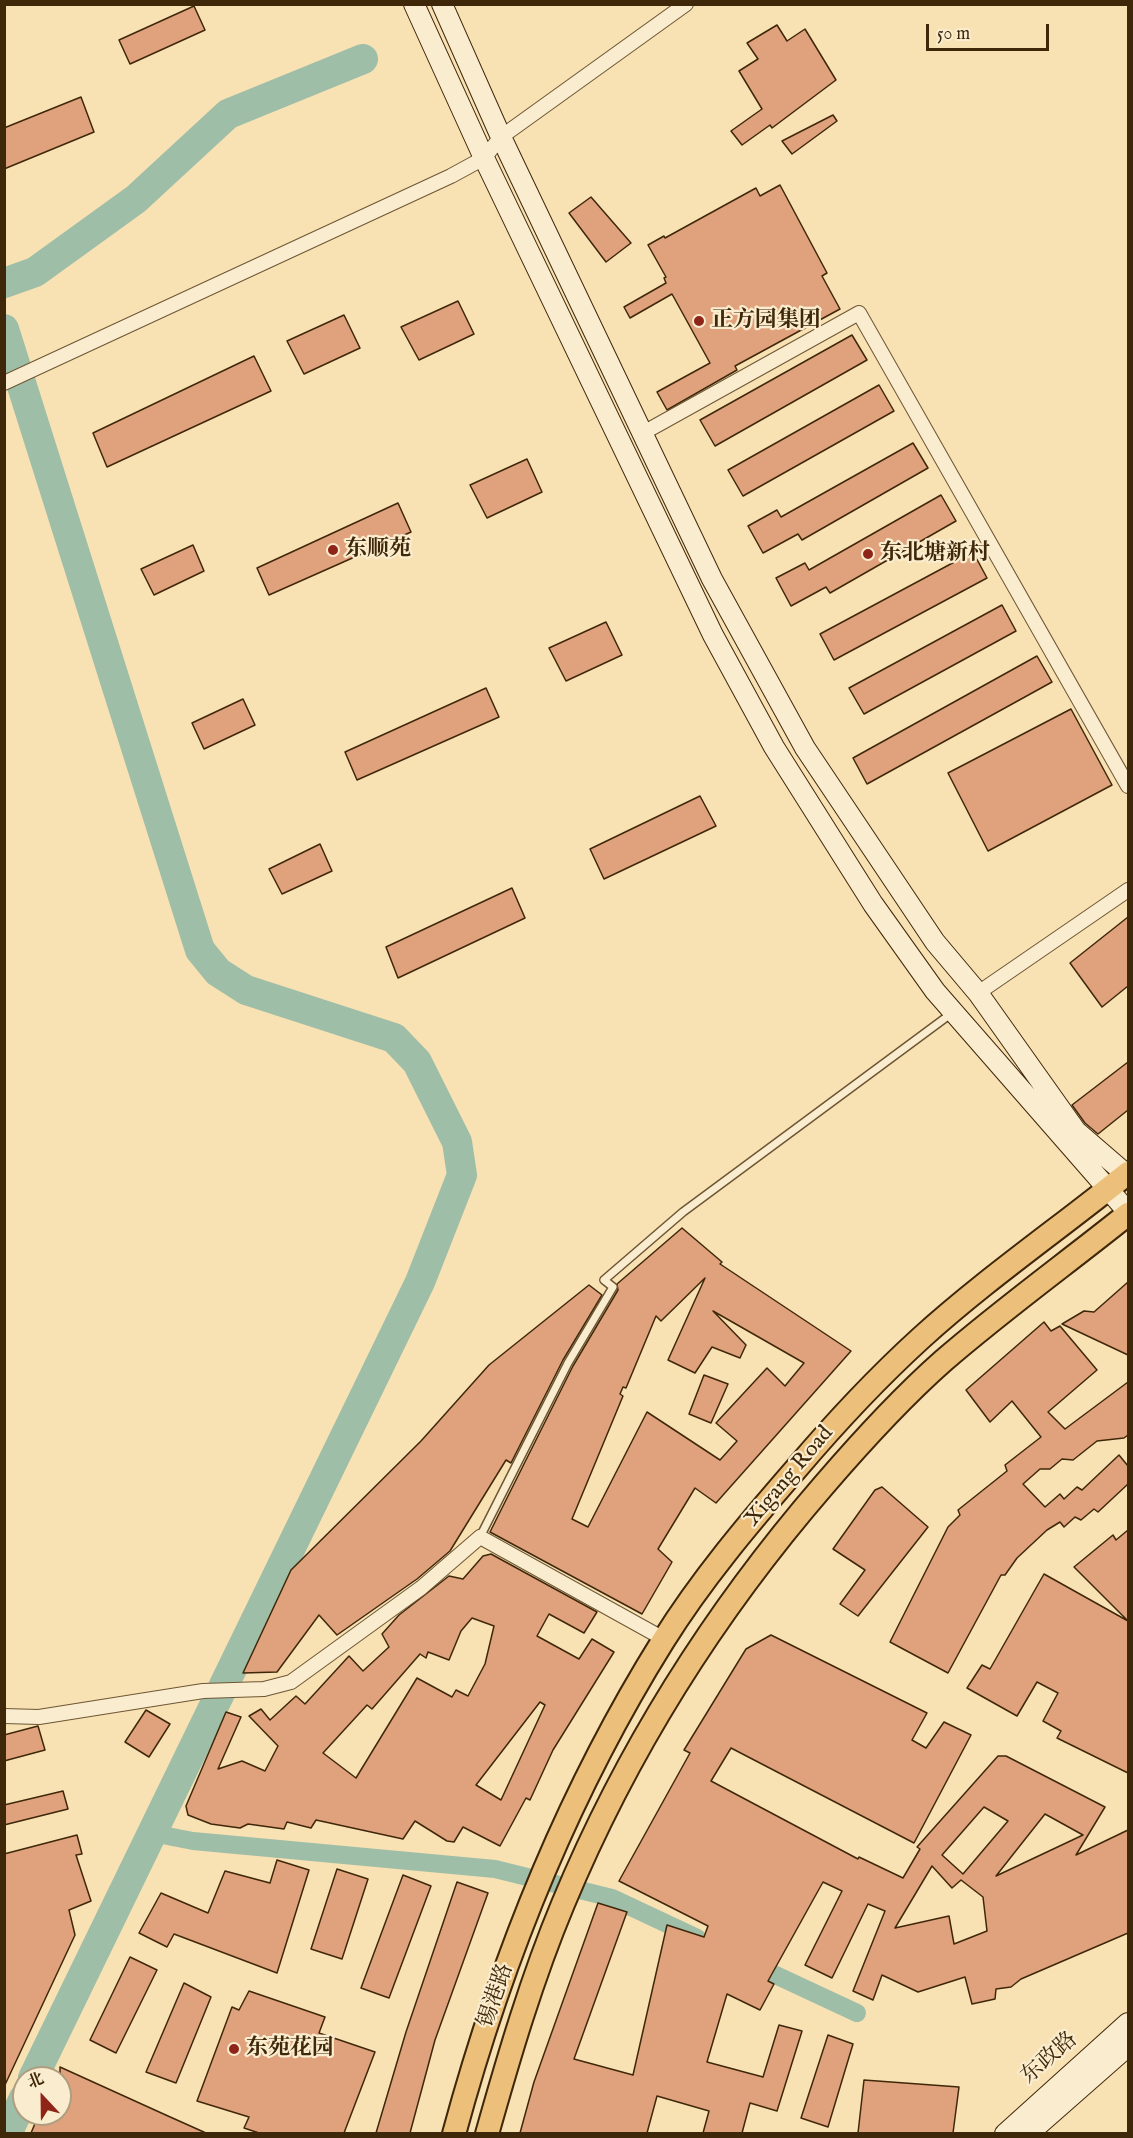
<!DOCTYPE html>
<html>
<head>
<meta charset="utf-8">
<style>
	body { margin:0 }
	#map { position:relative; width:1133px; height:2138px; overflow:hidden; background:#f8e1b3; font-family:"IM FELL English","Noto Serif SC",serif }
	canvas { display:block }
	.frame { position:absolute; inset:0; border:6px solid #3f270a; pointer-events:none }
	.north { position:absolute; left:12px; top:2066px; width:60px; height:60px; box-sizing:border-box; background:#faecce; border:2px solid #af9d80; border-radius:50%; rotate:338deg; font-size:16px; font-weight:700; line-height:24px; text-align:center; color:#3f270a }
	.north::after { content:''; display:block; margin:auto; width:21px; height:27px; background:#8f2418; clip-path:polygon(50% 0,100% 100%,50% 72%,0 100%) }
	.scale { position:absolute; left:926px; top:24px; width:123px; height:27px; box-sizing:border-box; border:3px solid #3f270a; border-top:0; padding-left:8px; font-size:18px; line-height:21px; white-space:nowrap; color:#3f270a; -webkit-text-stroke:4px #faecce; paint-order:stroke }
</style>
</head>
<body>
<div id="map">
<canvas width="1133" height="2138"></canvas>
<div class="frame"></div>
<div class="north">北</div>
<div class="scale">50 m</div>
</div>
<script>
const ctx = document.querySelector('canvas').getContext('2d');
ctx.lineJoin = 'round';
function stroke(path, color, width, dash) {
  ctx.strokeStyle = color;
  ctx.lineWidth = width;
  ctx.lineCap = dash ? 'butt' : 'round';
  ctx.setLineDash(dash || []);
  ctx.stroke(path);
}
function fillPath(path, color) {
  ctx.fillStyle = color;
  ctx.fill(path, 'evenodd');
}
function write(font, color, halo, rows, align = 'center') {
  ctx.font = font + ' "IM FELL English","Noto Serif SC",serif';
  ctx.lineWidth = 4.5;
  ctx.setLineDash([]);
  ctx.textBaseline = 'middle';
  ctx.strokeStyle = halo;
  ctx.fillStyle = color;
  for (const [text, x, y, turn = 0] of rows) {
    ctx.save();
    ctx.translate(x, y);
    ctx.rotate((+turn || 0) * Math.PI / 180);
    ctx.textAlign = isNaN(turn) ? turn : align;
    if (halo) ctx.strokeText(text, 0, 0);
    ctx.fillText(text, 0, 0);
    ctx.restore();
  }
}
stroke(new Path2D(`
	M152 1833 193 1841 495 1869 612 1898 697 1938
	M752 1964 857 2013`), '#9ebea8', 18);
stroke(new Path2D(`
	M4 283 35 272 136 199 228 114 363 59
	M4 329 200 950 218 972 246 990 394 1038 417 1062 457 1142 462 1175 420 1282 33 2078
	M7 2134 24 2098`), '#9ebea8', 30);
const building = new Path2D(`
	M194 6 205 30 130 64 119 40Z
	M777 25 787 41 805 29 836 80 772 128 770 125 742 145 731 131 762 109 739 71 758 59 747 43Z
	M81 97 94 132 4 169V128Z
	M833 115 837 121 792 154 782 141Z
	M780 185 827 273 822 276 840 309 735 366 737 370 667 410 657 392 710 363 672 294 630 318 624 307 666 283 664 278 666 277 648 245 664 236 665 238 756 188 760 196Z
	M591 197 631 243 606 262 569 213Z
	M458 301 474 334 419 360 401 327Z
	M344 315 360 348 304 374 287 341Z
	M852 335 867 360 715 446 700 420Z
	M254 356 271 391 107 467 93 433Z
	M879 385 894 411 743 496 728 470Z
	M913 443 928 468 802 540 798 534 763 553 748 526 777 510 781 517Z
	M527 459 542 492 487 518 470 485Z
	M941 495 956 521 830 593 826 587 791 606 776 578 805 563 809 570Z
	M398 503 411 532 269 595 257 568Z
	M193 545 204 571 154 595 141 569Z
	M973 552 987 578 834 660 820 634Z
	M1002 605 1016 631 864 714 849 688Z
	M606 622 622 655 566 681 549 648Z
	M1037 656 1052 682 867 784 853 758Z
	M486 688 499 717 357 780 345 752Z
	M243 699 255 725 204 749 192 723Z
	M1071 709 1112 785 988 851 948 773Z
	M700 796 716 826 604 879 590 849Z
	M320 844 332 871 282 894 269 869Z
	M512 888 525 918 398 978 386 947Z
	M1128 917V986L1102 1007 1070 963Z
	M1128 1062V1110L1098 1134 1085 1123 1072 1105Z
	M682 1228 722 1262 720 1264 851 1351 716 1503 695 1488 658 1549 672 1562 642 1614 490 1532 573 1366 618 1290 617 1284ZM705 1278 668 1360 695 1373 712 1347 740 1358 746 1345 713 1311 804 1363 785 1386 767 1368 716 1423 737 1441 720 1460 647 1412 588 1527 572 1519 623 1396 620 1394 623 1387 626 1388 656 1316 661 1321Z
	M1128 1282V1355L1062 1324 1084 1311 1094 1312Z
	M589 1285 602 1295 563 1360 511 1463 506 1460 450 1551 417 1579 337 1635 319 1615 277 1672 243 1673 291 1570 421 1441 489 1365Z
	M1044 1322 1051 1331 1060 1326 1097 1370 1048 1412 1065 1429 1128 1382V1435L1124 1438 1097 1441 1073 1460 1062 1459 1050 1469H1040L1023 1484 1045 1507 1060 1494 1064 1499 1077 1487 1082 1490 1119 1455 1128 1466V1484L1098 1512 1094 1509 1081 1520 1075 1517 1064 1527 1060 1522 1047 1530 1017 1558 1005 1575H1001L948 1673 890 1642 948 1527 960 1515 958 1510 1007 1471 1005 1465 1041 1437 1012 1401 990 1422 966 1390Z
	M704 1375 728 1384 711 1423 689 1414Z
	M882 1487 928 1527 858 1616 840 1604 865 1570 833 1549 875 1490Z
	M1128 1530V1621L1074 1567 1113 1535 1116 1540Z
	M491 1554 597 1612 584 1633 549 1614 537 1636 579 1659 592 1639 614 1652 553 1750 530 1800 526 1798 500 1846 463 1827 454 1842 447 1841 415 1821 403 1839 316 1820 311 1828 287 1822 284 1829 248 1824 240 1828 211 1824 188 1815 186 1806 226 1712 241 1717 218 1769 242 1761 265 1771 278 1746 249 1716 261 1709 270 1720 296 1696 305 1704 349 1656 363 1671 389 1647 382 1634 399 1615 449 1576 463 1579 483 1556ZM472 1618 494 1626 485 1664 468 1696 456 1690 452 1697 417 1678 356 1778 323 1753 367 1705 372 1709 420 1654 426 1658 428 1652 449 1660 461 1631ZM540 1702 545 1705 501 1800 476 1785Z
	M1044 1574 1128 1621V1773L1057 1738 1061 1731 1043 1721 1058 1693 1037 1682 1017 1716 967 1688 982 1665 990 1669Z
	M771 1635 927 1713 912 1740 926 1748 944 1722 971 1735 914 1843 731 1748 711 1781 858 1859 859 1857 903 1878 920 1849 917 1847 998 1756H1006L1105 1807 1076 1855 1128 1830V1933L1021 1979 1011 1987 996 1989 995 1999 972 2004 965 1977 918 1992 882 1975 873 2000 853 1991 885 1911 868 1904 832 1978 805 1965 842 1891 823 1882 768 1981 774 1984 760 2010 727 1994 707 2062 763 2077 779 2025 802 2031 777 2111 750 2103 742 2133H703L709 2111 657 2096 647 2133H520L534 2082 598 1903 627 1912 574 2059 633 2075 667 1925 704 1937 708 1926 619 1881 690 1753 684 1750 746 1649ZM984 1807 1008 1821 963 1874 942 1855ZM1045 1814 1083 1835 996 1876ZM932 1866 952 1888 961 1880 983 1897 987 1931 954 1944 949 1916 895 1928Z
	M146 1710 170 1724 149 1757 125 1742Z
	M38 1726 45 1750 4 1761V1735Z
	M63 1791 68 1809 4 1825V1805Z
	M77 1835 82 1854 76 1855 91 1901 69 1910 75 1935 4 2087V1854Z
	M277 1860 309 1870 277 1973 174 1934 167 1947 139 1933 161 1893 208 1913 225 1871 270 1883Z
	M337 1869 368 1879 342 1959 311 1949Z
	M403 1875 431 1886 389 1998 361 1988Z
	M457 1882 488 1893 435 2040 410 2133H376L406 2032Z
	M130 1957 157 1970 116 2053 90 2040Z
	M184 1983 211 1997 176 2083 146 2072Z
	M249 1991 325 2017 319 2033 375 2052 344 2133H259L244 2128 249 2117 197 2101 232 2007 239 2010Z
	M828 2035 853 2044 828 2127 801 2118Z
	M60 2067 168 2116 206 2133H31L39 2114H60Z
	M864 2080 959 2087 953 2133H858Z`);
fillPath(building, '#e0a27c');
stroke(building, '#3f270a', 1.5);
const lane = new Path2D(`
	M480 1537 568 1363 613 1287 604 1280 683 1212 952 1013`);
const street = new Path2D(`
	M4 383 451 176 484 158 501 137 686 4
	M643 433 859 313 1128 786
	M978 993 1128 890
	M4 1716 39 1717 203 1691 264 1689 291 1682 421 1588 480 1537 664 1639`);
const secondary = new Path2D(`
	M414 4 484 158 713 635 774 747 873 904 935 991 1128 1212
	M442 4 501 137 712 579 805 748 935 942 978 993 1076 1131 1128 1176
	M1005 2134 1128 2023
	M1028 2134 1128 2046`);
const primary = new Path2D(`
	M454 2134C501 1960 568 1793 663 1641 701 1580 749 1523 796 1469 835 1423 876 1379 921 1338 986 1279 1060 1228 1128 1173
	M487 2134C509 2056 532 1978 563 1904 627 1750 715 1611 824 1485 861 1442 900 1399 943 1361 1003 1309 1067 1263 1128 1214`);
stroke(lane, '#6d5634', 10);
stroke(street, '#6d5634', 16);
stroke(secondary, '#3f270a', 22);
stroke(primary, '#3f270a', 26);
stroke(lane, '#faecce', 7);
stroke(street, '#faecce', 14);
stroke(secondary, '#faecce', 20);
stroke(primary, '#ecc07a', 22);
for (const [x, y, r, color] of [
	[699,321,6,"#8f2418"],
	[333,550,6,"#8f2418"],
	[868,554,6,"#8f2418"],
	[234,2049,6,"#8f2418"]
]) {
  const dot = new Path2D();
  dot.arc(x, y, r, 0, 2 * Math.PI);
  ctx.fillStyle = color;
  ctx.fill(dot);
  stroke(dot, '#faecce', 2);
}
write('bold 22px', '#3f270a', '#faecce', [
	["正方园集团",711,321],
	["东顺苑",345,550],
	["东北塘新村",880,554],
	["东苑花园",246,2049]
], 'left');
write('22px', '#3f270a', '#faecce', [
	["Xigang Road",790,1477,-50],
	["锡港路",497,1996,-71],
	["东政路",1050,2059,-41]
]);
</script>
</body>
</html>
